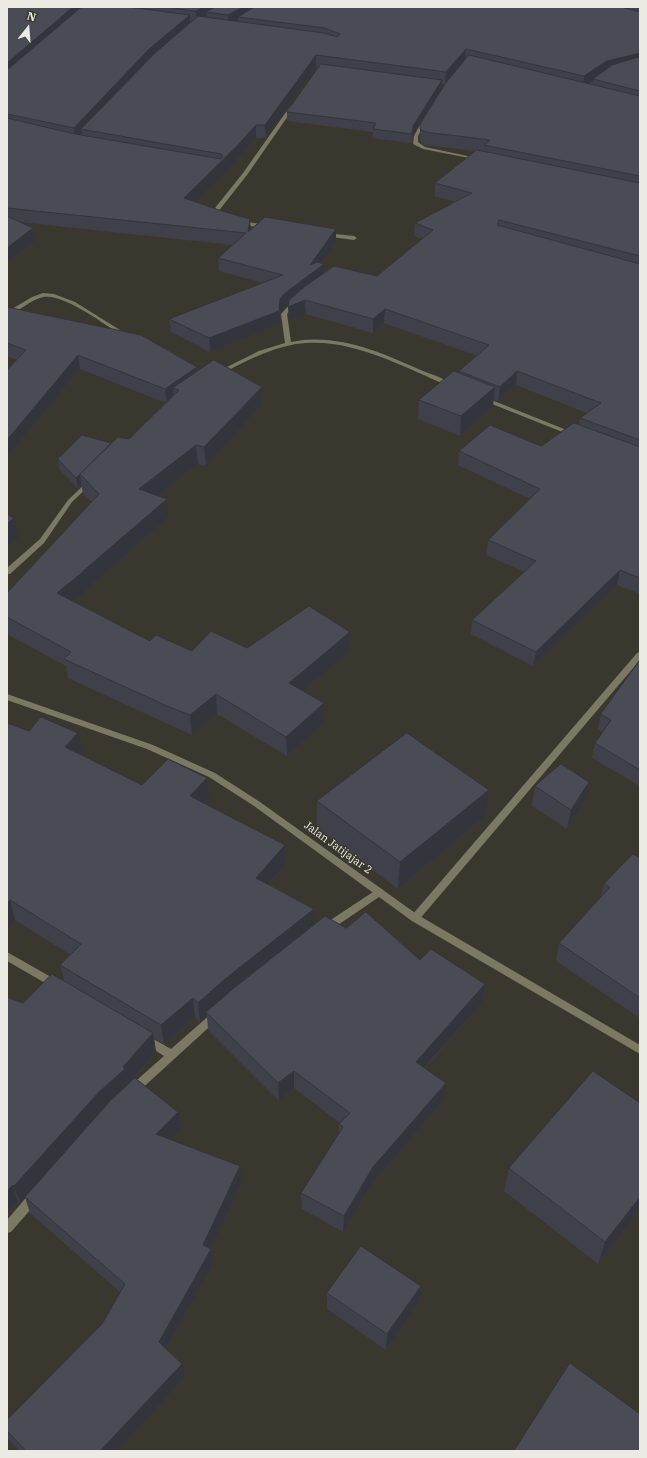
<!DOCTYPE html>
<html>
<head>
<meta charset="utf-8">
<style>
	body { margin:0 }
	#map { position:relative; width:647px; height:1458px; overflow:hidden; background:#3a382e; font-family:"IBM Plex Serif",serif }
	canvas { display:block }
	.frame { position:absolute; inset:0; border:8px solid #ebeae3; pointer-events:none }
	.north { position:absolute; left:8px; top:8px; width:40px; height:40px; -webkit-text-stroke:3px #3a382e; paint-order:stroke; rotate:17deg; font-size:11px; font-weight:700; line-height:16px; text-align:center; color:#ebeae3 }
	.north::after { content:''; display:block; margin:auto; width:14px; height:18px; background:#ebeae3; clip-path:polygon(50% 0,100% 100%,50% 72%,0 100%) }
</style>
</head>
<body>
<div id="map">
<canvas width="647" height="1458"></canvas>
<div class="frame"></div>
<div class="north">N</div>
</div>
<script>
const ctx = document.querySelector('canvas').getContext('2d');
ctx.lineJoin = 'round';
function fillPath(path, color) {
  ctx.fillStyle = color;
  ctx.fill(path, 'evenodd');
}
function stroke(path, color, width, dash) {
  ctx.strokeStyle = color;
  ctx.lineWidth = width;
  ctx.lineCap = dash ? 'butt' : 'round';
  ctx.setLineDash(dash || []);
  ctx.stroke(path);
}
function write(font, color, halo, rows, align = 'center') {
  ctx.font = font + ' "IBM Plex Serif",serif';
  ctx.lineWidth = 3;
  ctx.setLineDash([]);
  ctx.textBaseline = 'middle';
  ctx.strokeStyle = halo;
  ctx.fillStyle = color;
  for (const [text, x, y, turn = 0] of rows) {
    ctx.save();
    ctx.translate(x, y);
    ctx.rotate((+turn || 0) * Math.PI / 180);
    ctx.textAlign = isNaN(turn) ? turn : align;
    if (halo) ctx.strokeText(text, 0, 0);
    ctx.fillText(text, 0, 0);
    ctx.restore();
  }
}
fillPath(new Path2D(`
	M291 105 295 106 247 175 217 213 218 219H214L211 213 243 173Z
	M423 119 427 120 418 136V142L425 147 477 158 479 159V160L423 149 413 144 414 136Z
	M241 221 267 225 270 227 267 229 239 224V222Z
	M326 233 354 236 357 238 354 240 324 236 323 235Z
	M43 293 54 294 75 302 128 335 125 337 123 336C105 325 64 293 43 297 30 300 20 311 7 316V312L32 297Z
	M296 299 299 301 287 314 291 342C336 332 383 353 423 371 433 375 446 379 454 385L451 387 449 386C406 368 354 339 306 343 276 345 248 360 221 374H217V372L259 351 285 343 281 314 294 300Z
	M484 397 574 433 575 434 572 436 570 435 482 400 481 399Z
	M90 480 93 482 92 483 72 502 44 543 10 574H7V568L40 539 68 500 88 481Z
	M640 652V660L418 921 415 922 412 921 410 918 412 915 637 653Z
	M379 888 382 889 383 892 382 895 329 931 326 932 323 931 321 928 323 925Z
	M7 952 58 981 60 984 58 987 55 988 52 987 7 961Z
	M215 1012 218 1013 220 1016 218 1019 137 1093 133 1094 129 1093 128 1090 129 1087 164 1056 142 1042 140 1039 142 1036 145 1035 148 1036 171 1049 212 1013Z
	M34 1192 38 1193 39 1197 38 1201 11 1232 7 1233V1220L30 1193Z`), '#7b7863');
fillPath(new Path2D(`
	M7 694 153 745 215 773 260 802 418 915 640 1045V1054L412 921 254 806 209 777 147 749 7 700Z`), '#7b7863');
fillPath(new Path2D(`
	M7 7H640V594L617 585 533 666 471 634 472 620 525 572 486 555 488 540 530 499 458 465 459 451 541 446 579 425 580 418 587 413 516 385 498 401 493 399V406L460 436 418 419 419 400 459 373V371L478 356 384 323 373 333 306 314 289 321V304L284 308 281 313 280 324 210 352 171 332 169 319 263 283 219 271 218 258 233 245 20 222 33 228 35 241 7 263ZM316 67H318L287 112V121L373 132 372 138 412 143 413 135 442 89V84H445L420 124V141L424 145 476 151 435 183V196L455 202 415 223 414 236 422 239 377 276 324 273 321 263 336 242 251 230 194 201 238 159 256 138H266Z
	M7 307 197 367 198 371 262 387V405L206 466 198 464 157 496 168 518 86 590V592L74 601 150 641 192 651 247 648 350 632 349 652 303 691 324 723 287 756 217 714 192 735 170 725 68 678 66 666 7 634V593L92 502 83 493 81 484 78 488 59 469 58 459 111 444 129 439 166 403 80 369 8 456H7V370L17 360 7 356Z
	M640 660V786L592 758 595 743 603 732 598 729 601 714Z
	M7 723 82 753 80 754 142 785 209 798 204 804 285 845 286 864 269 884 314 909V925L346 928 420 960 485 984 482 1003 425 1068 444 1100 372 1184 343 1232 302 1209 301 1193 339 1133V1124L340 1123 294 1088 279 1101 208 1030 207 1016 200 1022 195 1017 164 1044 154 1038 156 1052 128 1085 181 1129 170 1139 242 1182 211 1249 213 1264 166 1349 185 1378 117 1451H19L8 1439 7 1436V1420L102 1324 120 1292 30 1213 25 1197 20 1203 18 1202 7 1214V997L23 1003 64 980 60 965 71 955 15 920 7 931Z
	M589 782 585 801 567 829 532 806 535 786Z
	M317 801 485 816 398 889 317 828Z
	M640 858V1018L556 961 559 943 601 897 604 884Z
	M640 1103V1210L598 1264 504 1191 509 1168Z
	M421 1286 419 1302 386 1350 327 1309V1293Z`), '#40404a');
fillPath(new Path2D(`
	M73 7H90L7 77V63Z
	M204 7H228L206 12 207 18 197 22 196 11Z
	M243 7H264L238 17V21L229 26 228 15Z
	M190 15V27L81 129 82 133 75 140 74 128 149 49Z
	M466 49 465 61 445 84 446 72Z
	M640 53V64L593 79V81L583 88 584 76 607 61Z
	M316 55V67L266 138 265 125Z
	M442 80V89L413 135 412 143 413 126Z
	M256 125V138L238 159 185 211 184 198Z
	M250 219 251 232H248Z
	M33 228 35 241 7 263V248Z
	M336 229V242L317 269 324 264V277L284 308 281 313 280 324 210 352 209 338 280 299 310 265Z
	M305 300 306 314 289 321 288 307Z
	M385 309 384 323 373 333V319Z
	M78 355 80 369 8 456 7 452V440Z
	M197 367 198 381 179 390 173 388 174 398 167 403 165 389Z
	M517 371 516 385 498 401 500 387Z
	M262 387V405L206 466 204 447Z
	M495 387 493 406 460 436 461 416Z
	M111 443 80 474 81 484 78 488 76 478Z
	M196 445 198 464 142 508 139 489Z
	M167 499 168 518 86 590V592L60 612 57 593Z
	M14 518 18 538 7 547V524Z
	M620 570 617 585 533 666 536 652Z
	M350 632 349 652 290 702 289 683Z
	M216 694 217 714 192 735 190 715Z
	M324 703V723L287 756 286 737Z
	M78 733 82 753 69 767 65 747Z
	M207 778 209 798 192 816 190 796Z
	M589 782 585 801 567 829 571 810Z
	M489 790 485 816 398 889 400 862Z
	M285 845 286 864 257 897 256 878Z
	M10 900 15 920 7 931V904Z
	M314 909V928L206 1012 207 1016 200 1022 198 1003 225 979Z
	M485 984 482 1003 414 1079 416 1062Z
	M193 998 195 1017 164 1044 161 1025Z
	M153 1033 156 1052 128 1084V1087L103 1110 20 1203 14 1186 99 1092 123 1067Z
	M294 1071V1088L279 1101 278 1083Z
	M446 1083 444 1100 372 1184 343 1232 344 1216 373 1167Z
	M178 1112 181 1129 158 1151 156 1134Z
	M240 1166 242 1182 211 1249 213 1264 162 1356 159 1342 203 1245Z
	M13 1185 18 1202 7 1214V1191Z
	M640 1197V1210L598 1264 605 1242Z
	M421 1286 419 1302 386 1350 387 1334Z
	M182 1364 185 1378 117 1451H100Z`), '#34343c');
const building = new Path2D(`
	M7 7H73L7 63Z
	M83 7H128L190 15 149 49 74 128 7 114V70L79 9Z
	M166 7H204L196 11Z
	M216 7H243L228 15 206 12Z
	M255 7H621L640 12V53L607 61 584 76 466 49 446 72 316 55 265 125H256L237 146 184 198 222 211 250 219 248 232 265 217 336 229 310 265 317 262 324 264 284 294 280 299 279 311 209 338 169 319 283 275 218 258 246 233 7 208V118L75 134 221 159 223 157 221 154 81 129 155 53 198 16 324 33 337 37 340 34 325 28 238 17Z
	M469 55 640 96V176L484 145 490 140 425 132 420 129V124L445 84Z
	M640 57V91L593 79 612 65Z
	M321 64 442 80 413 126 412 134 373 129 376 123 287 112Z
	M477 150 640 183V256L499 220 497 225 640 264V440L580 418 601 403 517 371 500 387 459 371 489 345 385 309 373 319 305 300 288 307 289 300 304 287 334 266 377 276 433 230 415 223 472 193 435 183Z
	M7 216 33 228 7 248Z
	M7 307 141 335 197 367 165 389 78 355 7 440V370L26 350 7 343Z
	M214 360 262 387 204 447 196 445 139 489 167 499 82 572H83L57 593 150 641 156 635 192 651 211 631 247 648 309 606 350 632 289 683 324 703 286 737 216 694 190 715 167 706 64 659 71 652 7 617V593L99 494 80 474 118 437 129 439 179 390 173 388Z
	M454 371 495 387 461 416 419 400Z
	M574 423 640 447V578L620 570 536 652 472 620 536 561 488 540 540 489 459 451 490 425 541 446Z
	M82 435 111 443 76 478 58 459Z
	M7 514 14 518 7 524Z
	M640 660V770L595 743 611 720 601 714Z
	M41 717 78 733 65 747 142 785 168 759 207 778 190 796 285 845 256 878 314 909 225 979 198 1003 193 998 161 1025 60 965 81 944 10 900 7 904V723L29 731Z
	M407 733 489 790 400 862 317 801Z
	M561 764 589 782 571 810 535 786Z
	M633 854 640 858V998L559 943 610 887 604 884Z
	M366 912 420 960 431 949 485 984 416 1062 446 1083 373 1167 344 1216 301 1193 343 1127 339 1124 350 1113 294 1071 278 1083 206 1012 234 988 325 916 346 928Z
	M52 974 153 1033 123 1067 125 1069 99 1092 14 1186 13 1185 7 1191V997L23 1003Z
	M593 1071 640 1103V1197L605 1242 509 1168Z
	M135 1078 178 1112 156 1134 240 1166 203 1245 211 1249 159 1342 182 1364 100 1451H26L7 1431V1420L102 1324 125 1284 25 1197 110 1101Z
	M361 1246 421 1286 387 1334 327 1293Z
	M570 1363 640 1414V1451H514Z`);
fillPath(building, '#4b4b56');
stroke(building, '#34343c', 1);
write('11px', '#ebeae3', '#3a382e', [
	["Jalan Jatijajar 2",338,848,36]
]);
</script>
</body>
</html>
